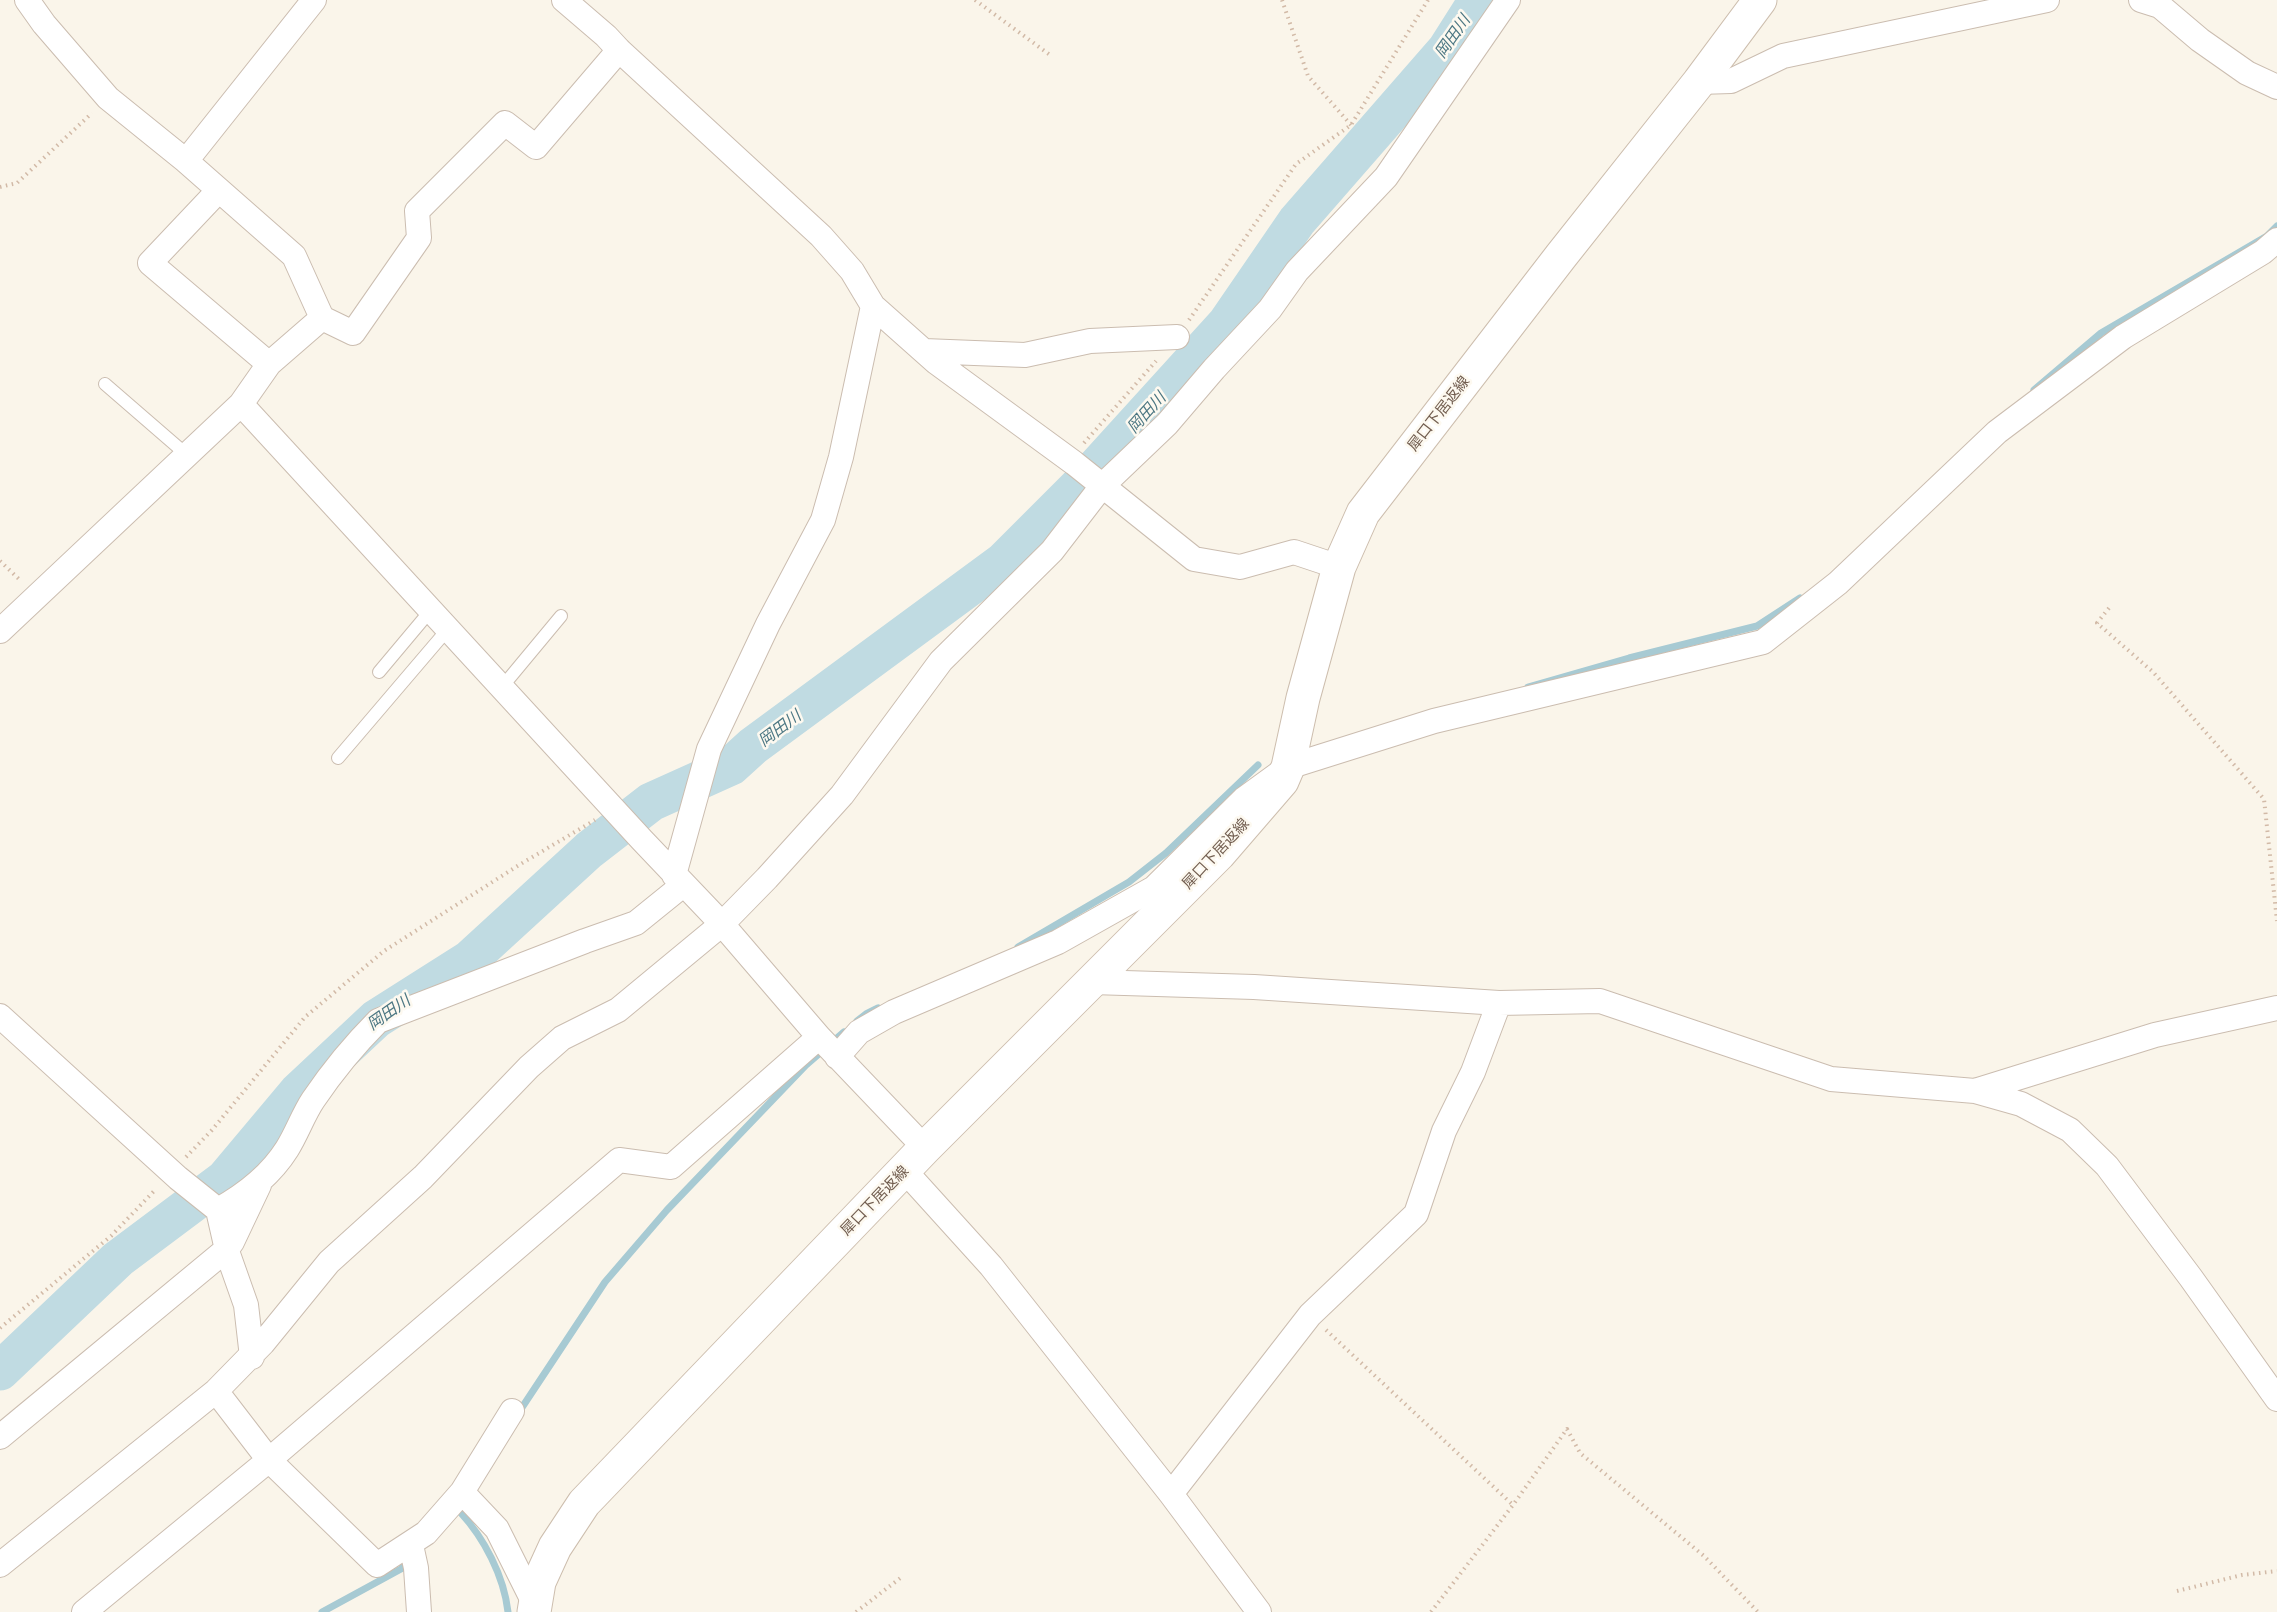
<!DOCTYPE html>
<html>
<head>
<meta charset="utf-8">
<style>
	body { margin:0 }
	canvas { display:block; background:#faf5ea }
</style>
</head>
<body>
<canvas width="2277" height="1612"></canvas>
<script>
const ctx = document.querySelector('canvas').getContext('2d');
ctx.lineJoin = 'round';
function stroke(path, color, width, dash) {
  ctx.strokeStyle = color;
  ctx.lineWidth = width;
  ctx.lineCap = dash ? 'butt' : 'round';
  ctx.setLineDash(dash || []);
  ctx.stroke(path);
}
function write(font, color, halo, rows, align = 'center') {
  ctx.font = font + ' "PT Sans","Noto Sans JP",sans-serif';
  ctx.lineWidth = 5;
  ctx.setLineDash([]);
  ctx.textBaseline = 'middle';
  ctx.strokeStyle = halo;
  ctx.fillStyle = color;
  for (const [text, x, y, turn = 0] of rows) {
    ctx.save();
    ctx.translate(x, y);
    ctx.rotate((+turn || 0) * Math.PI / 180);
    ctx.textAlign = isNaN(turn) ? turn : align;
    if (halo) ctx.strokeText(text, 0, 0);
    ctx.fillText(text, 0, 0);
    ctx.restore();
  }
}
stroke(new Path2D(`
	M2034 390 2101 333 2267 236 2277 226
	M1528 687 1629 658 1757 626 1800 598
	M1018 947 1129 882 1166 853 1258 765
	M857 1021 866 1014 878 1008
	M519 1412 605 1282 667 1210 806 1065 844 1032
	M460 1512C484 1538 504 1576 508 1612
	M322 1612 401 1569 409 1562`), '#a7cad3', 7);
stroke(new Path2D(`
	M0 1371 118 1259 225 1179 298 1092 376 1019 469 960 589 850 651 802 731 766 753 746 1003 562 1078 487 1227 323 1297 221 1447 49 1478 0`), '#c0dbe2', 39);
const service = new Path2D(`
	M105 384 187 455
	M379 672 431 610
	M502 687 561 616
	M338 758 448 629`);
const minor = new Path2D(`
	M27 0 44 24 108 98 186 161 294 256 322 318 353 333 419 238 417 211 505 123 536 147 619 50
	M564 0 606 36 619 50 821 236 852 271 873 306 936 362 1074 463 1194 559 1240 567 1294 552 1339 567
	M2141 0 2160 6 2200 40 2247 73 2277 87
	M1699 82 1731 81 1783 56 2047 0
	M186 161 314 0
	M219 190 150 263 269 364
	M924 351 1025 355 1090 341 1177 337
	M241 404 642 840 722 924 819 1037 925 1148
	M0 631 241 404 269 364 322 318
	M674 875 709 749 768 624 823 520 841 457 873 306
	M1092 982 1254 987 1499 1003 1600 1001 1831 1079 1975 1091 2021 1104 2070 1130 2107 1166 2191 1278 2277 1399
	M0 1016 178 1178 218 1210 228 1254 246 1305 252 1357
	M837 1057 859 1032 894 1012 1058 942 1154 888 1244 799 1288 767 1434 721 1763 642 1838 583 1997 432 2123 337 2263 252 2277 240
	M1975 1091 2155 1035 2277 1008
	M905 1171 991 1266 1171 1494 1259 1612
	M218 1210C245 1195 270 1176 287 1149 297 1133 303 1115 313 1100 332 1072 354 1045 378 1021L585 941 636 923 683 885
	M216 1391 269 1460 377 1565 426 1533 462 1492 512 1411
	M0 1437 227 1249 232 1242 259 1185
	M462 1492 497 1529 535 1605
	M1171 1494 1310 1315 1416 1214 1444 1131 1473 1072 1499 1003
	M411 1545 416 1568 419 1612
	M0 1565 216 1391 263 1343 329 1262 423 1177 529 1067 562 1038 618 1010 722 924 767 878 842 795 941 661 1052 551 1102 486 1167 424 1214 369 1270 309 1297 271 1386 177 1508 0
	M84 1612 269 1460 619 1160 671 1167 819 1037`);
const secondary = new Path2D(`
	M534 1612 539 1582 555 1547 584 1503 925 1148 1219 854 1282 781 1288 767 1303 698 1339 567 1363 513 1561 256 1699 82 1760 0`);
stroke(service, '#cbbdb0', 14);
stroke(minor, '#cbbdb0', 26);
stroke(secondary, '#cdbeae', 35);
stroke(new Path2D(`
	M975 0 1050 55
	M1282 0 1308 76 1351 125
	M0 187 17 183 92 113
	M1189 320 1296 164 1351 125 1428 0
	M1084 443 1156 361
	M0 561 21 581
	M2109 608 2097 623 2153 672 2264 799 2277 921
	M186 1157 212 1130 305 1017 384 951 519 865 595 820
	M0 1328 111 1236 156 1189
	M1326 1330 1513 1505
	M2177 1591 2242 1575 2277 1571
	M856 1612 903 1576
	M1431 1612 1513 1505 1567 1429 1580 1453 1704 1556 1758 1612`), '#d2baa7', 4, [1.5, 4.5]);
stroke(service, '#fff', 12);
stroke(minor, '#fff', 24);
stroke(secondary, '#fff', 33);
write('15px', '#725e50', '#fdf9f0', [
	["犀口下居返線",1439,414,-52],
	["犀口下居返線",1216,854,-47],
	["犀口下居返線",875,1201,-46]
]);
write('italic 16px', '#4c7783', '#fdf9f0', [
	["岡田川",1453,37,-55],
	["岡田川",1147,413,-48],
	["岡田川",780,729,-37],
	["岡田川",389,1013,-35]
]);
</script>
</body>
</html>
